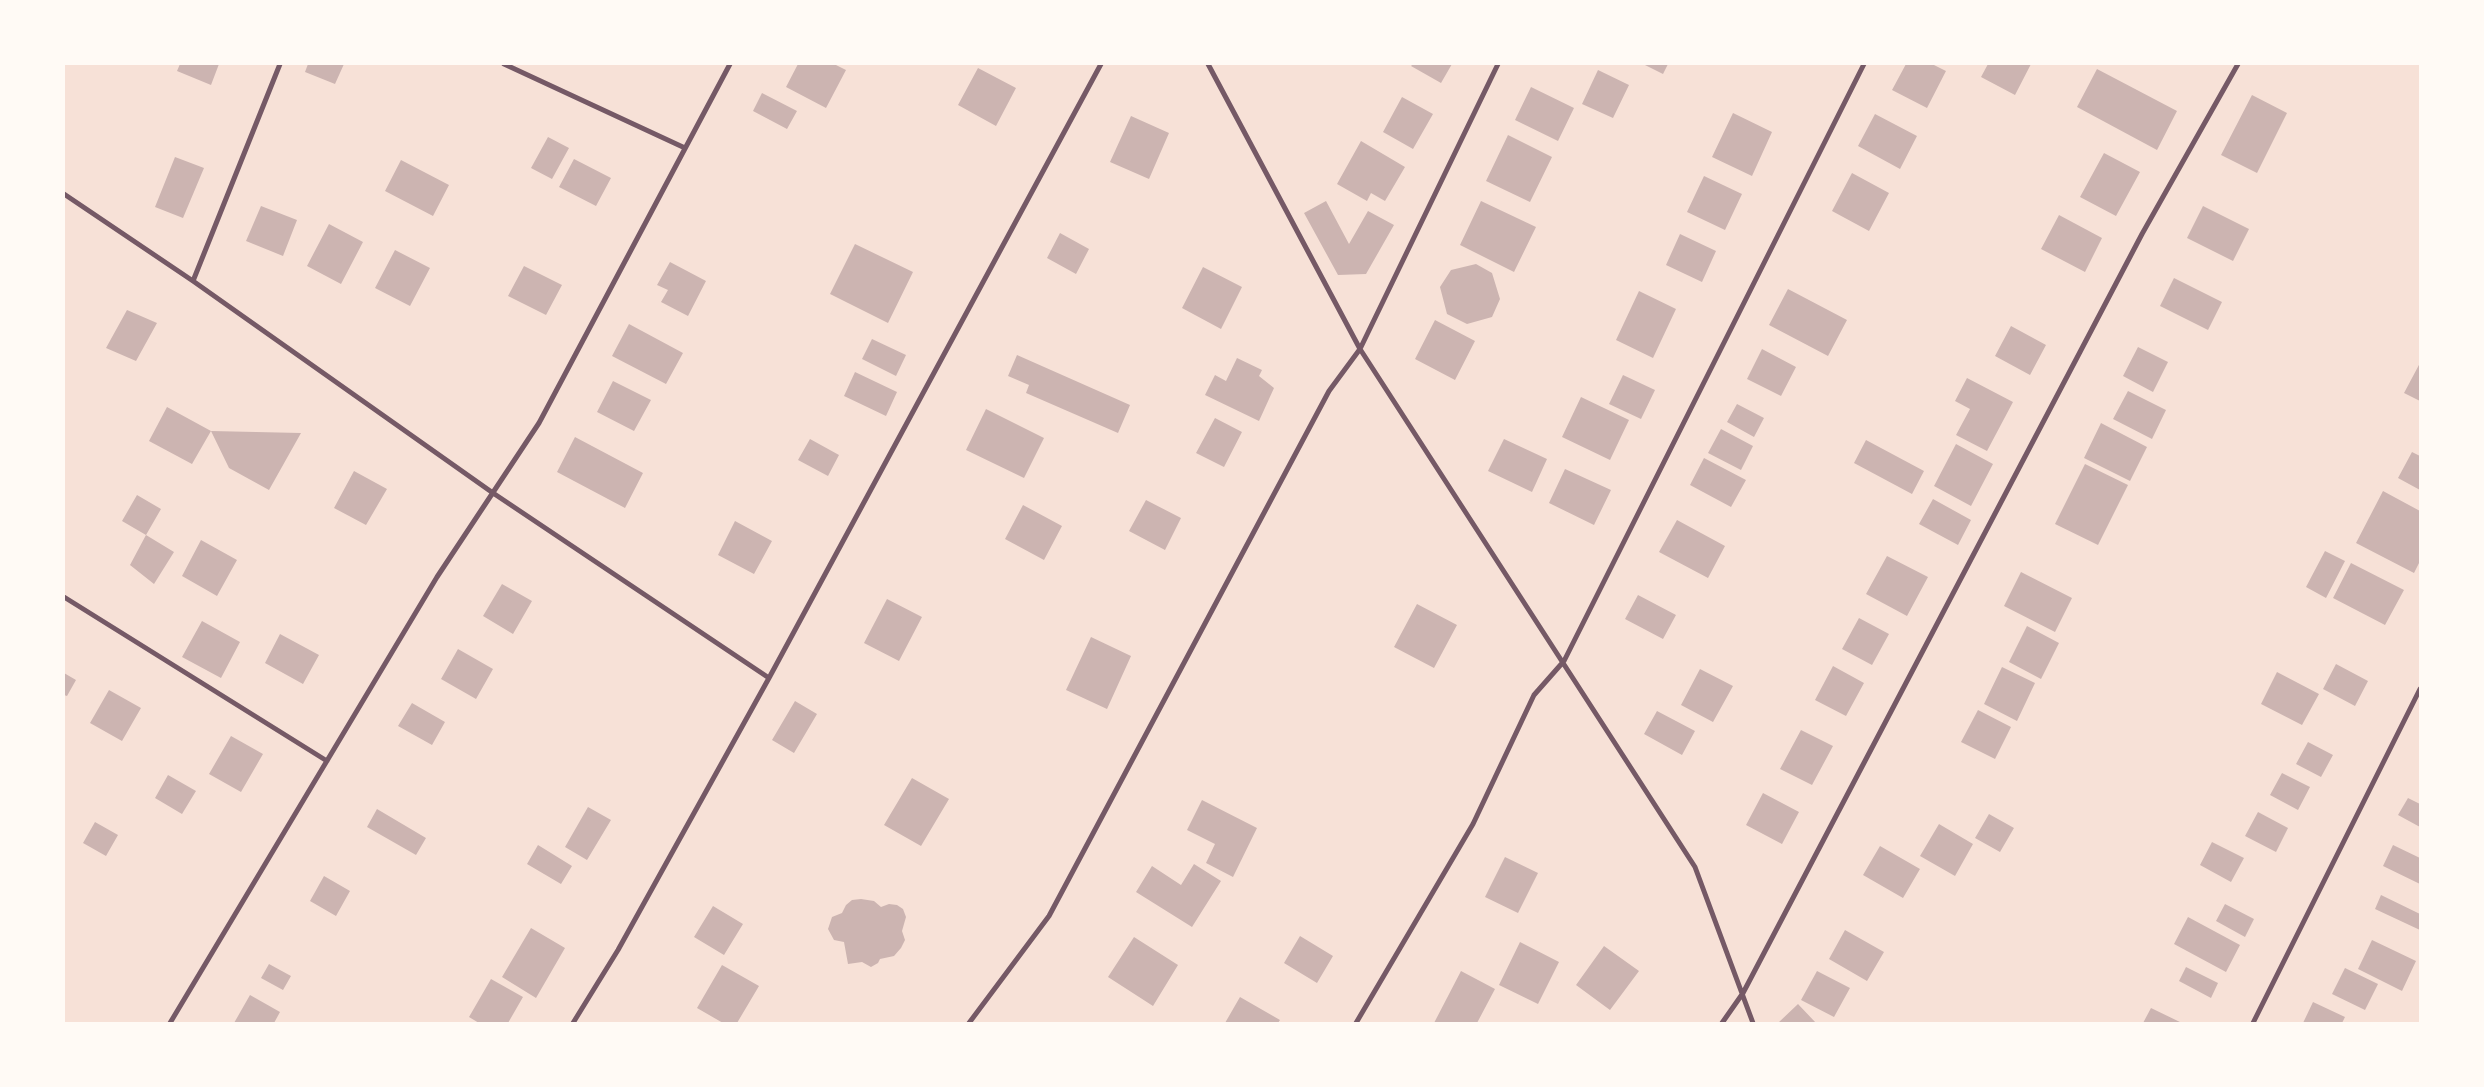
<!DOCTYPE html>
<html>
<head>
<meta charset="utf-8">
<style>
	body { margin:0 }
	#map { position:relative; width:2484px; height:1087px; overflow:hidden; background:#f7e1d7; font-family:"Alegreya Sans",sans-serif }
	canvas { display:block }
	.frame { position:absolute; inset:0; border:65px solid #fffaf5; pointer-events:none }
</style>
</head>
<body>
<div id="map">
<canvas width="2484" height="1087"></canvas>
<div class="frame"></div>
</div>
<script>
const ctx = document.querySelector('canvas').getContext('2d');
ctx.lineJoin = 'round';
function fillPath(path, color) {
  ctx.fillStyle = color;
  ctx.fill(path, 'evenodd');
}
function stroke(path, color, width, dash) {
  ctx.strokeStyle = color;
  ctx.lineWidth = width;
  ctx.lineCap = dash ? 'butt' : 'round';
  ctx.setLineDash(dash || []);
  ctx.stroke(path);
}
fillPath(new Path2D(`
	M180 64H219L211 85 177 71Z
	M308 64H344L335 84 305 72Z
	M798 64H834L846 70 826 108 786 87Z
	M1413 64H1452L1441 83 1411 66Z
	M1643 64H1668L1663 74Z
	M1906 64H1932L1946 71 1927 108 1892 90Z
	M1988 64H2031L2015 95 1981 77Z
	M978 68 1016 88 996 126 958 105Z
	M2097 69 2177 111 2157 150 2077 107Z
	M1598 70 1629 85 1613 118 1582 104Z
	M1531 87 1574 108 1558 141 1515 120Z
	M762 93 797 111 787 129 753 111Z
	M2252 95 2287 113 2257 173 2221 155Z
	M1402 97 1433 114 1413 149 1383 132Z
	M1733 113 1772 132 1752 176 1712 157Z
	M1875 114 1917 136 1900 169 1858 146Z
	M1131 116 1169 133 1149 179 1110 162Z
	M1508 135 1552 157 1530 202 1486 181Z
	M548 137 569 148 552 179 531 168Z
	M1361 141 1405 167 1385 201 1371 193 1367 201 1337 184Z
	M2104 153 2140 172 2116 216 2080 197Z
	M175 157 204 168 183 218 155 207Z
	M574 159 611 178 596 206 559 187Z
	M401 160 449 185 433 216 385 191Z
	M1852 173 1889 193 1869 231 1832 211Z
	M1704 176 1742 194 1725 230 1687 212Z
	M1326 201 1349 244 1368 211 1394 225 1366 274 1338 275 1304 213Z
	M1481 201 1536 227 1514 272 1460 245Z
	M261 206 297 220 283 256 246 241Z
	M2203 206 2249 229 2233 261 2187 238Z
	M2059 215 2102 238 2085 272 2041 249Z
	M329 224 363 242 341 284 307 266Z
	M1060 233 1089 249 1076 274 1047 258Z
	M1680 234 1716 251 1702 282 1666 265Z
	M855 244 913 272 888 323 830 294Z
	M395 250 430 268 410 306 375 288Z
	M670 262 706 281 688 316 661 302 668 290 657 285Z
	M1476 264 1492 273 1500 299 1492 317 1467 324 1447 314 1440 287 1451 270Z
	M524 266 562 285 546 315 508 296Z
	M1203 267 1242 287 1221 329 1182 308Z
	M2174 278 2222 302 2208 330 2160 306Z
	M1788 289 1847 320 1828 356 1769 325Z
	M1639 291 1676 309 1653 358 1616 340Z
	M127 310 157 323 136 361 106 348Z
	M1435 320 1475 341 1455 380 1415 359Z
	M629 324 683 353 666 384 612 356Z
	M2011 326 2046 345 2030 375 1995 356Z
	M872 339 906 355 896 376 862 359Z
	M2138 347 2168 362 2153 392 2123 376Z
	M1762 349 1796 367 1781 396 1747 379Z
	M1017 355 1130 405 1118 433 1026 393 1029 385 1008 376Z
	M1237 358 1262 370 1259 376 1274 388 1259 421 1205 395 1215 375 1226 381Z
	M2420 363V401L2404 393Z
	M855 372 897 392 886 416 844 396Z
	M1623 375 1655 390 1641 419 1609 404Z
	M1967 378 2013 402 1987 451 1956 435 1970 409 1955 401Z
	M613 381 651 400 634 431 597 412Z
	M2128 391 2166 410 2152 439 2113 419Z
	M1581 397 1629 420 1610 460 1562 437Z
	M1737 404 1764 418 1754 437 1727 422Z
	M167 407 211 431 301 433 269 490 229 468 211 431 192 464 149 441Z
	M986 409 1044 438 1024 478 966 450Z
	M1215 418 1242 432 1224 467 1196 453Z
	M2101 423 2147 447 2130 481 2084 458Z
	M1721 429 1753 446 1741 470 1708 453Z
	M575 437 643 473 625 508 557 472Z
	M810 439 839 455 828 476 798 460Z
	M1504 439 1547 459 1532 492 1488 471Z
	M1866 440 1924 471 1912 494 1854 463Z
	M1956 444 1993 464 1971 506 1934 486Z
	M2412 452 2420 456V490L2398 478Z
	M1704 458 1746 480 1731 507 1690 485Z
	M2085 464 2128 485 2098 545 2055 524Z
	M1565 469 1611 490 1594 525 1549 503Z
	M354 471 387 489 366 525 334 508Z
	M2383 491 2420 511V561L2414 573 2356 543Z
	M137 495 161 509 146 535 122 521Z
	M1933 499 1971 520 1958 545 1919 524Z
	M1146 500 1181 518 1165 550 1129 531Z
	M1023 505 1062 526 1044 560 1005 539Z
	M1677 520 1725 546 1708 578 1659 552Z
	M735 521 772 541 754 574 718 555Z
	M146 535 174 552 154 584 130 565Z
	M201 540 237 560 217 596 182 576Z
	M2325 551 2345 561 2326 598 2306 587Z
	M1887 556 1928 577 1907 616 1866 594Z
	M2351 563 2404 590 2385 625 2333 598Z
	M2021 572 2072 598 2055 632 2004 606Z
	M502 584 532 601 513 634 483 616Z
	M1638 595 1676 615 1663 639 1625 619Z
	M887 599 922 617 899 661 864 643Z
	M1417 604 1457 625 1434 668 1394 647Z
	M1859 618 1889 634 1872 665 1842 649Z
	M202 621 240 642 221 678 182 657Z
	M2027 626 2059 643 2041 679 2009 662Z
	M280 634 319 655 303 684 265 663Z
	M1091 637 1131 656 1107 709 1066 690Z
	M458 649 493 669 476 699 441 679Z
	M2336 664 2368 681 2355 706 2323 689Z
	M1833 666 1864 683 1846 716 1815 700Z
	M2002 667 2035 683 2017 721 1984 704Z
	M1700 669 1733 686 1713 722 1681 705Z
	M2277 672 2319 694 2302 725 2261 704Z
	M64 673 76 680 67 696 64 695Z
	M109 690 141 708 122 741 90 723Z
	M795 701 817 714 794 753 772 740Z
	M412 703 445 722 432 745 398 726Z
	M1978 710 2011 727 1995 759 1961 742Z
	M1657 711 1695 731 1682 755 1644 734Z
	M1801 730 1833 746 1812 785 1780 769Z
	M231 736 263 754 241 792 209 774Z
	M2308 742 2333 755 2321 777 2296 764Z
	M2282 773 2310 787 2298 810 2270 795Z
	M168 775 196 791 182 814 155 798Z
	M912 778 949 799 921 846 884 825Z
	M1763 793 1799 812 1782 844 1746 825Z
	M2408 798 2420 804V827L2398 815Z
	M1202 800 1257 828 1233 877 1206 863 1215 844 1187 830Z
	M588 807 611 820 587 860 565 847Z
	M377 809 426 838 416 855 367 827Z
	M2258 812 2288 828 2276 852 2245 836Z
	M1989 814 2014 828 2000 852 1975 838Z
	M95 822 118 835 106 856 83 843Z
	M1939 824 1973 844 1955 876 1920 856Z
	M2212 842 2244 858 2231 882 2200 865Z
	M538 845 572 866 561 884 527 864Z
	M2393 845 2420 858V884L2383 866Z
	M1880 846 1920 869 1903 898 1863 875Z
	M1505 857 1538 873 1518 913 1485 897Z
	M1194 864 1221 881 1192 927 1136 892 1152 866 1181 885Z
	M324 876 350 891 336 916 310 901Z
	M2381 895 2420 914V930L2375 909Z
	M861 899 874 901 881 907 889 904 897 905 903 909 906 917 902 931 905 940 901 948 894 956 880 959 878 963 871 967 862 962 848 964 844 942 834 940 828 929 832 917 842 913 846 905 852 900Z
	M2225 904 2254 919 2245 937 2216 921Z
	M713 906 743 924 724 955 694 937Z
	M2188 917 2240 945 2226 972 2174 944Z
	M531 928 565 948 536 998 502 977Z
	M1845 930 1884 952 1867 981 1829 959Z
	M1300 936 1333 956 1317 983 1284 963Z
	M1134 937 1178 965 1153 1006 1108 977Z
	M2372 940 2416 961 2402 991 2358 969Z
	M1520 942 1559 962 1538 1004 1499 985Z
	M1604 946 1639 971 1610 1010 1576 985Z
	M269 964 291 976 283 990 261 978Z
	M722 965 759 986 737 1023H723L697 1008Z
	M2186 967 2218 983 2211 998 2179 981Z
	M2345 968 2378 984 2365 1010 2332 994Z
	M1461 971 1495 989 1477 1023H1434Z
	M1817 971 1850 988 1834 1017 1801 1000Z
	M491 979 523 997 508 1023H479L469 1017Z
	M250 995 280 1012 274 1023H234Z
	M1240 997 1280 1020 1278 1023H1225Z
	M2313 1002 2345 1017 2342 1023H2303Z
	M1798 1004 1816 1023H1778Z
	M2151 1008 2182 1023H2143Z`), '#ccb4b1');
stroke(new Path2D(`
	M504 64 685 148
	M1208 64 1360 349 1695 867 1753 1023
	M64 194 193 281 493 493 769 678
	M193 281 280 64
	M64 597 327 761
	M170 1023 437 577 539 423 730 64
	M573 1023 618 950 769 678 1101 64
	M969 1023 1049 916 1329 391 1360 349 1498 64
	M1356 1023 1473 824 1534 695 1564 661 1864 64
	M1722 1023 1743 993 2142 234 2238 64
	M2253 1023 2420 689`), '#755966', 5);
</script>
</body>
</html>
